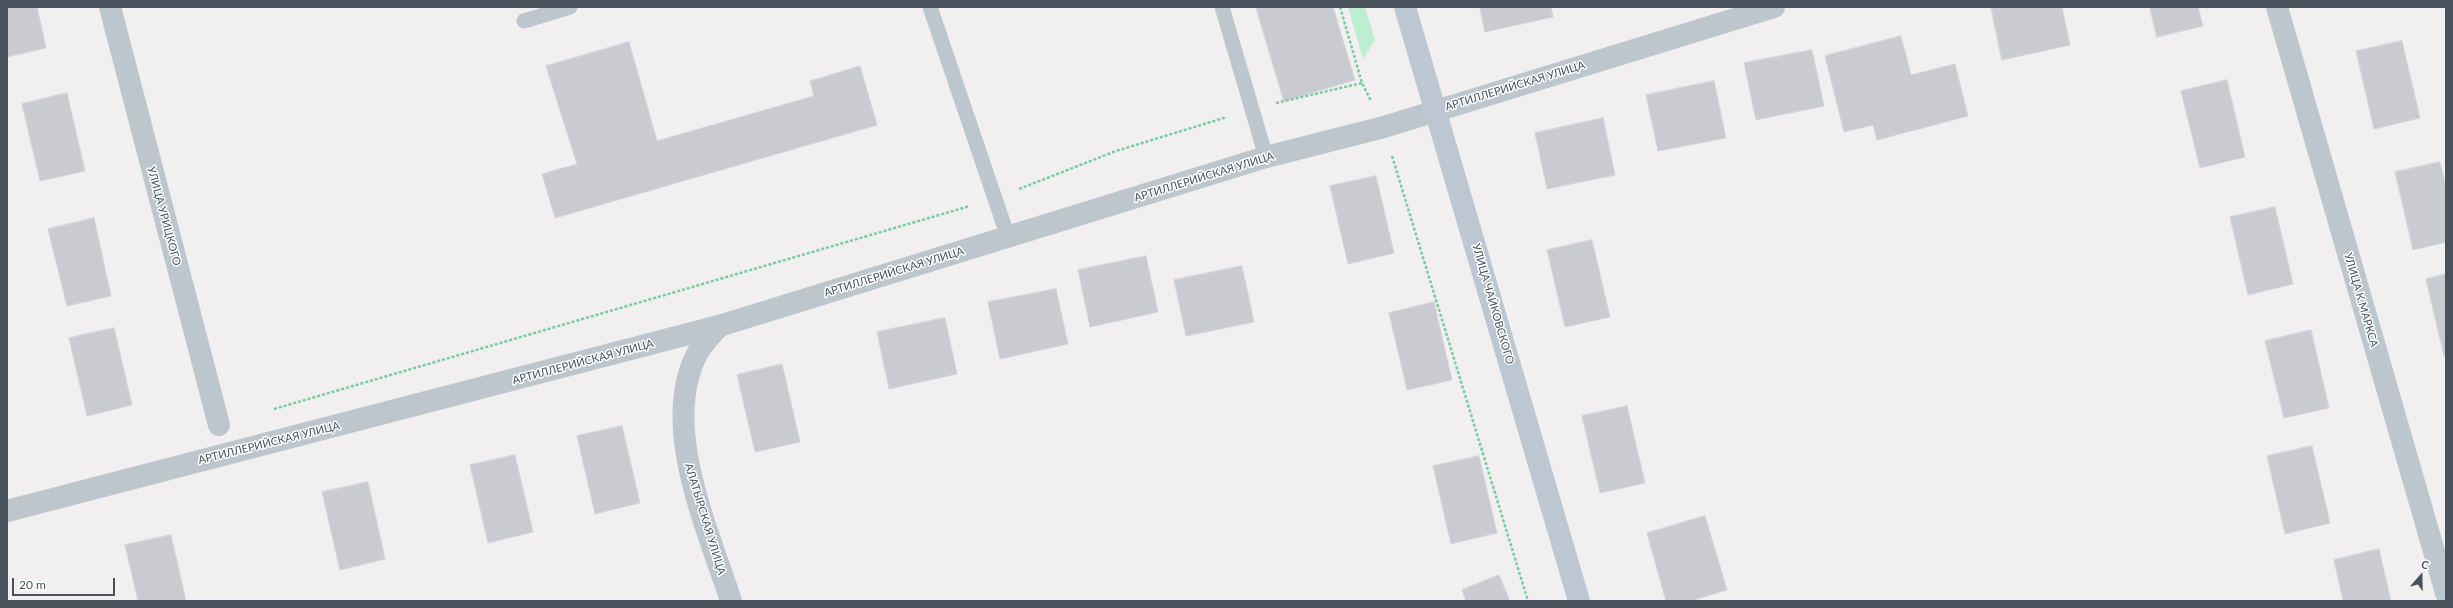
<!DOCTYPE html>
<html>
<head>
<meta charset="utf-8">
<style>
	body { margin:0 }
	#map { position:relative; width:2453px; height:608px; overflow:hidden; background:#f1efef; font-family:Lato,sans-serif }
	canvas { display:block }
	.frame { position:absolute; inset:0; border:8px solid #47525c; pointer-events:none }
	.north { position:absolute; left:2401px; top:556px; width:40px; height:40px; -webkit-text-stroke:3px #fff; paint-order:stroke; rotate:20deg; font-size:11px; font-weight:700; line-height:16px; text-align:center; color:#47525c }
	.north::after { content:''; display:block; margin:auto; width:14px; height:18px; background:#47525c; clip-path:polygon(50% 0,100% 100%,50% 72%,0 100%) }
	.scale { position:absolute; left:12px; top:578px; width:103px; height:18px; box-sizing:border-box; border:2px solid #47525c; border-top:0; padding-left:5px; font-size:12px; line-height:14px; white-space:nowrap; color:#47525c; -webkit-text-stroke:3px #fff; paint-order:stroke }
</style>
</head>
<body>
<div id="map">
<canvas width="2453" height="608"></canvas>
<div class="frame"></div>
<div class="north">С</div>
<div class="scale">20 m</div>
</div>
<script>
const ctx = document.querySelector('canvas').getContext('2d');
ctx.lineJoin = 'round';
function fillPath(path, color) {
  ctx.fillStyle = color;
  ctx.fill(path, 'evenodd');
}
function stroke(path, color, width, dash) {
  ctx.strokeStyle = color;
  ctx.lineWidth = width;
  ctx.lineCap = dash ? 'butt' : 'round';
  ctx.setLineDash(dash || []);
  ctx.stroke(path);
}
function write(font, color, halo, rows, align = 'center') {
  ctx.font = font + ' Lato,sans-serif';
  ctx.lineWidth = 3;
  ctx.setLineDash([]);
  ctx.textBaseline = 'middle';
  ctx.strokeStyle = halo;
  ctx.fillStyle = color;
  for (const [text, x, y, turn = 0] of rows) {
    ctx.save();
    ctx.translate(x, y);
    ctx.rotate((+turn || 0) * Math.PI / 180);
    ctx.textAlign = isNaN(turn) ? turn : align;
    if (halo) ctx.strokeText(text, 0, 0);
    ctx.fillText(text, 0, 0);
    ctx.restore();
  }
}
fillPath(new Path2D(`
	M1348 7H1365L1375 40 1363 59Z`), '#beeed1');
const building = new Path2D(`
	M7 7H37L46 48 7 57Z
	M1256 7H1333L1355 80 1284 101Z
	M1480 7H1551L1553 17 1485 32Z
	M1991 7H2062L2070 45 2002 60Z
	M2150 7H2198L2203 26 2157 37Z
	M1901 36 1911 75 1955 64 1968 116 1877 140 1873 125 1844 132 1825 56Z
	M2402 41 2420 118 2374 129 2356 51Z
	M629 42 657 141 814 96 810 81 860 66 877 125 555 218 542 174 577 164 546 66Z
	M1812 50 1824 106 1756 120 1744 63Z
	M2227 80 2245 157 2200 168 2181 91Z
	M1714 81 1726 138 1658 151 1646 95Z
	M67 93 85 171 40 181 22 104Z
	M1603 118 1615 175 1547 189 1535 133Z
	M2440 162 2446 187V242L2413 250 2395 172Z
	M1376 176 1394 253 1348 264 1330 186Z
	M2275 207 2293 284 2248 295 2230 217Z
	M94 218 111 296 67 306 48 229Z
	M1592 240 1610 317 1565 327 1547 250Z
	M1146 256 1158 312 1090 327 1078 270Z
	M1242 266 1254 322 1186 336 1174 280Z
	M2446 274V356H2444L2426 279Z
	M1056 289 1068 344 1000 359 988 302Z
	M1434 302 1452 380 1407 390 1389 313Z
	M945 318 957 374 889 389 877 332Z
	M114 328 132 405 87 416 69 338Z
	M2311 330 2329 408 2284 418 2265 341Z
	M782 364 800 442 755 452 737 375Z
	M1627 406 1645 483 1600 493 1582 416Z
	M622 426 640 503 595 514 577 436Z
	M2312 446 2330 523 2285 534 2267 456Z
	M515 455 533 532 488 543 470 465Z
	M1479 456 1497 533 1451 544 1433 466Z
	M368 482 385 559 340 570 322 492Z
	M1705 516 1727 590 1690 601H1666L1647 533Z
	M171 535 186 601H138L125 545Z
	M2379 549 2391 601H2343L2334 560Z
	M1499 575 1510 601H1466L1462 590Z`);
fillPath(building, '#c9cbd1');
stroke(building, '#d3d5da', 1);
stroke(new Path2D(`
	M1340 7 1362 83 1371 101
	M1276 103 1362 83
	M1392 156 1528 601
	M1019 189 1116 151 1227 117
	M274 409 970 206`), '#76cca2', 2.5, [3, 2]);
stroke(new Path2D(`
	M930 7 1008 237
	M1222 7 1266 157
	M524 21 570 7`), '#bdc6cd', 15);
stroke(new Path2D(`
	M110 7 219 425
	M2277 7 2446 593
	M719 326C712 334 703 343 698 352 659 424 708 529 731 601
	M7 511 719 326 1266 157 1384 127 1774 7`), '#bdc6cd', 22);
stroke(new Path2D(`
	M1405 7 1579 601`), '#bdc7d2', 22);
write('11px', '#47525c', '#fff', [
	["АРТИЛЛЕРИЙСКАЯ УЛИЦА",1515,86,-17],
	["АРТИЛЛЕРИЙСКАЯ УЛИЦА",1204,177,-17],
	["УЛИЦА УРИЦКОГО",164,216,75],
	["АРТИЛЛЕРИЙСКАЯ УЛИЦА",894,272,-17],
	["УЛИЦА К.МАРКСА",2361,300,74],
	["УЛИЦА ЧАЙКОВСКОГО",1493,304,74],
	["АРТИЛЛЕРИЙСКАЯ УЛИЦА",583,362,-15],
	["АРТИЛЛЕРИЙСКАЯ УЛИЦА",269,443,-14],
	["АЛАТЫРСКАЯ УЛИЦА",705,519,73]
]);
</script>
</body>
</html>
